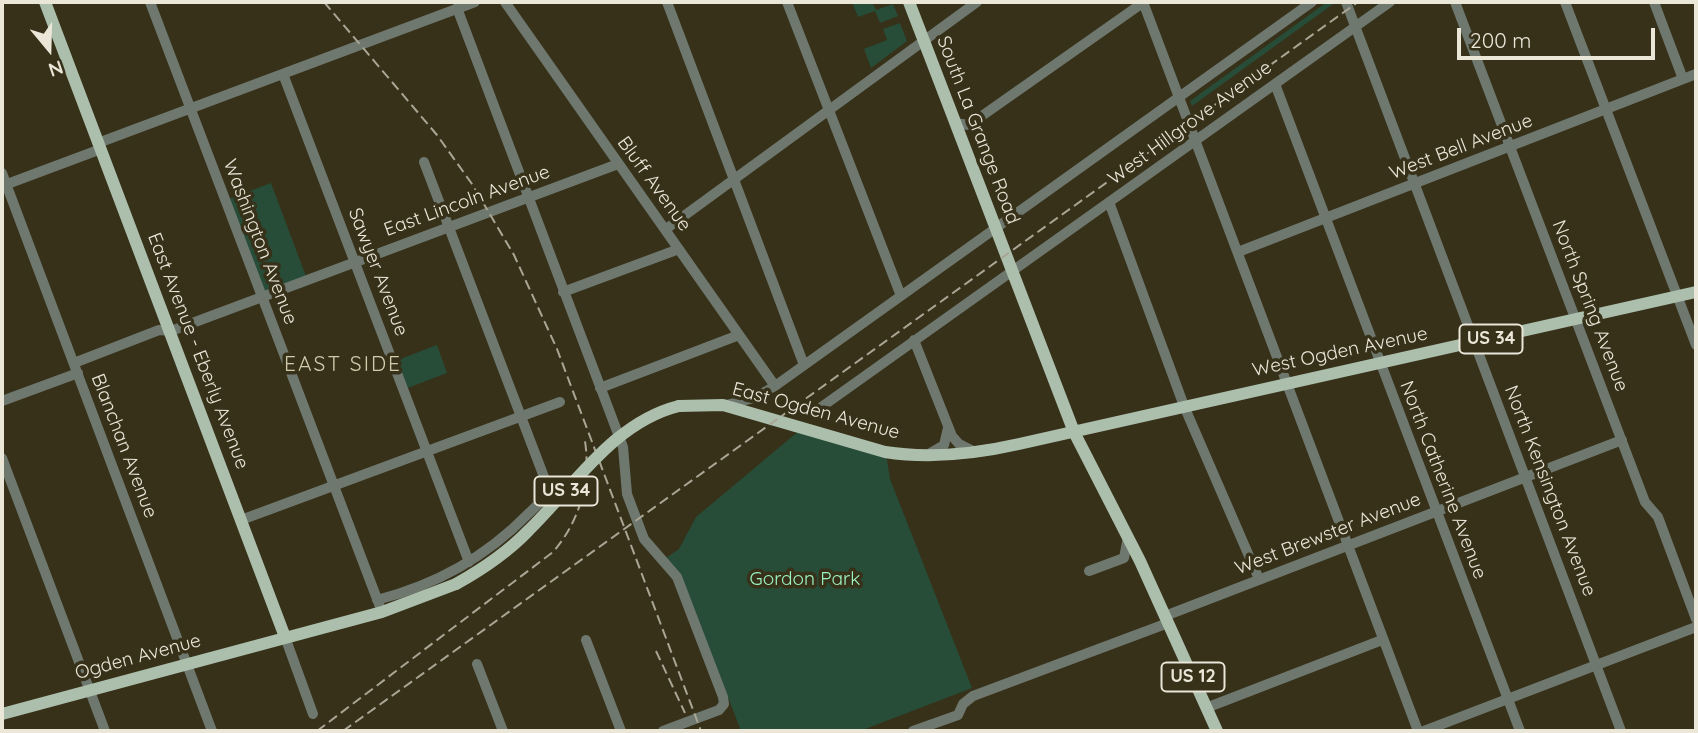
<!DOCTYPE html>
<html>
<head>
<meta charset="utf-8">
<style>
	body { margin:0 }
	#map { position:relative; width:1698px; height:733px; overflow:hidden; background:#373119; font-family:Quicksand,sans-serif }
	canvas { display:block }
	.frame { position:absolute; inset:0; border:4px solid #eae6d8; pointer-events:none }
	.north { position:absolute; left:14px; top:14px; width:70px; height:70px; -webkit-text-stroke:5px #373119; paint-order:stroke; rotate:161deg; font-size:19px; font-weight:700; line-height:28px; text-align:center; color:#eae6d8 }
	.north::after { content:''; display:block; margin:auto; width:24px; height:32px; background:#eae6d8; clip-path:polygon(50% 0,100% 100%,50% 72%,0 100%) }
	.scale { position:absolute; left:1457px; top:28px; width:198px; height:32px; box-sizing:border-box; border:4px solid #eae6d8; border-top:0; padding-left:9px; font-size:21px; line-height:24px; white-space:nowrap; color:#eae6d8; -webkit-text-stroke:5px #373119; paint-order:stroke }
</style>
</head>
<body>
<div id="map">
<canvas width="1698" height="733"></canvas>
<div class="frame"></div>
<div class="north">N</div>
<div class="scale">200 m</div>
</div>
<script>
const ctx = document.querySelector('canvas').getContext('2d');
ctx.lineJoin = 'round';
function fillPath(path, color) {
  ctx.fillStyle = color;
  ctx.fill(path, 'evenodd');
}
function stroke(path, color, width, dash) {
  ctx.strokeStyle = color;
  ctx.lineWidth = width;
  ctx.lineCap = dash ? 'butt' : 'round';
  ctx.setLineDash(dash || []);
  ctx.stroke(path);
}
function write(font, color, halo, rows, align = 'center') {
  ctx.font = font + ' Quicksand,sans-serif';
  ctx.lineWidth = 7;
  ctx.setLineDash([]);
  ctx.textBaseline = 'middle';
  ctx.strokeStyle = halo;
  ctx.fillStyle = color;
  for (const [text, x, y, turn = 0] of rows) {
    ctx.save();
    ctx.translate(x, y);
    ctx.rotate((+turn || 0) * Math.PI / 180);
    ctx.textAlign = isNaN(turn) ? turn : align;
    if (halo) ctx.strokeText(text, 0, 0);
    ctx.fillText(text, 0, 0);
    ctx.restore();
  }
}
fillPath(new Path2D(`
	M852 2H872L876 10 893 4 898 16 880 23 875 11 858 17Z
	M1327 2H1336L1192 106 1190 101Z
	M900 23 907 41 871 68 864 49 887 40 883 29Z
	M271 183 307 279 262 296 226 200Z
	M437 345 447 373 405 389 395 361Z
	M800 430 886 453 890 479 972 688 860 731H741L686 588 666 558 679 549 696 517Z`), '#274c37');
stroke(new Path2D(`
	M150 2 382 612
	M505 2 775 386
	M667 2 804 365
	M787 2 901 296
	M1143 2 1418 731
	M1346 2 1621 731
	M1455 2 1645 502 1658 517 1696 619
	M1565 2 1696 345
	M1654 2 1683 79
	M457 8 623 447 627 494 644 539 677 577 723 697 724 704 719 710 663 731
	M283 74 469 562
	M1275 84 1520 731
	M955 123 969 125 1144 2
	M98 143 475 2
	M2 173 212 731
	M2 186 101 149
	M1109 202 1184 406 1259 579
	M666 229 977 2
	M1238 252 1696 74
	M563 292 679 249
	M914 340 952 436 959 444 975 452
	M74 363 159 330 171 331 618 164
	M600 388 739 335
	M2 401 78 373
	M726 405 754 398 775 386 1312 2
	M820 408 1390 2
	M927 455 944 445 948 428
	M2 458 105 731
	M241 520 560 402
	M1089 571 1124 558 1128 537
	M377 600C436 585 486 557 528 514 535 507 545 499 549 490L424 162
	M1165 616 1622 440
	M285 637 313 714
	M586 640 621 731
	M477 664 503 731
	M1206 708 1382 640
	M913 731 958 715 963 704 973 696 1168 623
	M1424 731 1696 627`), '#6f786f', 10);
stroke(new Path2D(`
	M45 2 285 637
	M909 2 1074 432 1140 561 1217 731
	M679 406 723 405 885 452C930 459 975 454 1019 444L1696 292
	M2 714 382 612 456 584`), '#acbfad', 12);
stroke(new Path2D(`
	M324 2 437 135 472 184 514 255 557 349 701 731
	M656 651 685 713
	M317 731 553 552C580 521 591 481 585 441
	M343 731 1358 2`), '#aaa594', 2, [10, 5]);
stroke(new Path2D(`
	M456 584C483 569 508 552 529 530 575 485 614 422 679 406`), '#acbfad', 12);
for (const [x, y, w] of [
	[1491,339,63],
	[566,491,63],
	[1193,677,63]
]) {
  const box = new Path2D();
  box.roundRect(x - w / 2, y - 14.5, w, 29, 5);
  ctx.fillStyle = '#373119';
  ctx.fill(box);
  stroke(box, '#eae6d8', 2);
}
write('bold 18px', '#eae6d8', null, [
	["US 34",1491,339],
	["US 34",566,491],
	["US 12",1193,677]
]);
write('19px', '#eae6d8', '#373119', [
	["West Hillgrove Avenue",1190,123,-36],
	["South La Grange Road",978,130,69],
	["West Bell Avenue",1461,147,-21],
	["Bluff Avenue",654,184,54],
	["East Lincoln Avenue",467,201,-20],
	["Washington Avenue",260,242,69],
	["Sawyer Avenue",378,272,69],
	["North Spring Avenue",1590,306,69],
	["East Avenue - Eberly Avenue",198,351,69],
	["West Ogden Avenue",1340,352,-12],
	["East Ogden Avenue",816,411,15],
	["Blanchan Avenue",124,446,69],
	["North Catherine Avenue",1443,480,69],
	["North Kensington Avenue",1550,491,69],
	["West Brewster Avenue",1328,534,-21],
	["Ogden Avenue",138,657,-15]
]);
write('19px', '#9bf4c1', '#373119', [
	["Gordon Park",805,579]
]);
ctx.letterSpacing = '2px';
write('21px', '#d1cbae', '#373119', [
	["EAST SIDE",343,365]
]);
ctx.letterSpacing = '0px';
</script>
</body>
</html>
